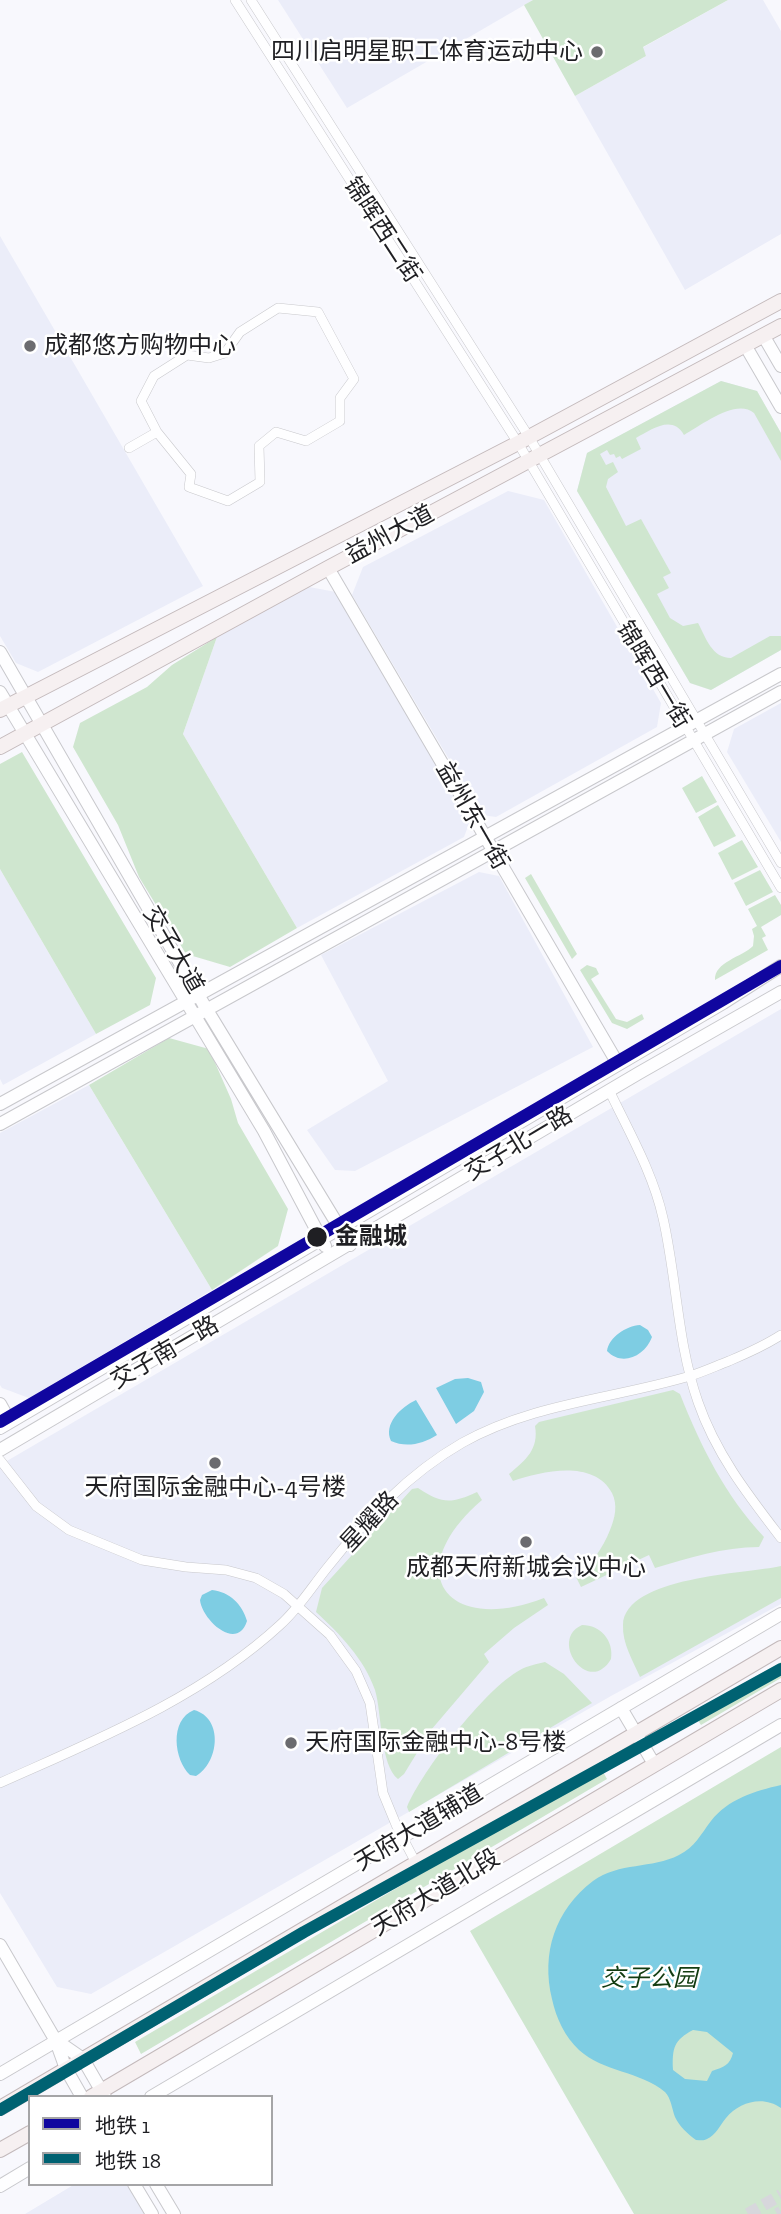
<!DOCTYPE html>
<html>
<head>
<meta charset="utf-8">
<style>
	body { margin:0 }
	#map { position:relative; width:781px; height:2214px; overflow:hidden; background:#f8f8fd; font-family:"Zilla Slab","Noto Sans SC",serif }
	canvas { display:block }
	.legend { position:absolute; left:28px; top:2095px; width:245px; height:91px; box-sizing:border-box; background:#fff; border:2px solid #a5a5a7; margin:0; padding:9px 12px; list-style:none; font-size:21px; color:#1f1f23 }
	.legend li { display:flex; align-items:center; gap:14px; height:35px }
	.legend b { width:35px; border:2px solid #a5a5a7 }
</style>
</head>
<body>
<div id="map">
<canvas width="781" height="2214"></canvas>
<ul class="legend">
<li><b style="height:9px;background:#10069f"></b>地铁 1</li>
<li><b style="height:9px;background:#006272"></b>地铁 18</li>
</ul>
</div>
<script>
const ctx = document.querySelector('canvas').getContext('2d');
ctx.lineJoin = 'round';
function fillPath(path, color) {
  ctx.fillStyle = color;
  ctx.fill(path, 'evenodd');
}
function stroke(path, color, width, dash) {
  ctx.strokeStyle = color;
  ctx.lineWidth = width;
  ctx.lineCap = dash ? 'butt' : 'round';
  ctx.setLineDash(dash || []);
  ctx.stroke(path);
}
function write(font, color, halo, rows, align = 'center') {
  ctx.font = font + ' "Zilla Slab","Noto Sans SC",serif';
  ctx.lineWidth = 5;
  ctx.setLineDash([]);
  ctx.textBaseline = 'middle';
  ctx.strokeStyle = halo;
  ctx.fillStyle = color;
  for (const [text, x, y, turn = 0] of rows) {
    ctx.save();
    ctx.translate(x, y);
    ctx.rotate((+turn || 0) * Math.PI / 180);
    ctx.textAlign = isNaN(turn) ? turn : align;
    if (halo) ctx.strokeText(text, 0, 0);
    ctx.fillText(text, 0, 0);
    ctx.restore();
  }
}
fillPath(new Path2D(`
	M278 0H533L347 108Z
	M728 0H763L781 31V234L685 290 575 96 646 56 642 48Z
	M0 236 203 586 38 672 16 663 0 636Z
	M721 381 757 391 781 433V650L711 690 690 683 577 491 587 453Z
	M508 491 544 500 661 703 657 727 496 817 482 815 352 595 363 567Z
	M309 587 336 592 470 821 464 837 297 928 183 734 217 637Z
	M781 703V842L727 752 734 729Z
	M0 869 96 1034 3 1085 0 1079Z
	M479 872 499 876 593 1047 355 1171 335 1170 307 1130 388 1081 321 955Z
	M781 1009V1604L611 1696 91 1994 57 1987 0 1893V1465Z
	M89 1085 212 1290 29 1398 2 1388 0 1385V1133Z
	M75 2184H127L144 2214H25Z`), '#ebedf9');
fillPath(new Path2D(`
	M533 0H728L643 47 646 56 575 96 524 5Z
	M721 381 757 391 781 433V461L754 413C736 398 702 425 684 435 672 414 651 430 636 438L641 449 622 459 620 456 616 458 614 454 610 455 607 450 600 454 606 465 613 462 618 472 608 479 606 487 626 526 641 519 671 573 663 577 669 588 657 594 670 618 683 626 698 623C706 638 712 658 731 658L770 636H781V650L711 690 690 683 577 491 587 453Z
	M217 637 183 734 297 928 230 967 186 954 139 877 118 825 73 747 80 723 147 687 172 665Z
	M22 752 156 978 150 1005 96 1034 0 869V764Z
	M702 776 717 802 696 813 682 788Z
	M718 805 736 836 714 847 698 817Z
	M742 840 758 867 732 880 718 853Z
	M760 870 773 892 746 906 734 883Z
	M531 874 577 954 572 959 525 878Z
	M775 895 781 905V915L761 927 766 936 762 938 768 950 715 980C714 962 742 957 753 946L754 936 752 929 757 926 748 909Z
	M587 965 596 968 599 974 591 979 616 1019 627 1022 642 1014 644 1019 627 1029 612 1023 580 970Z
	M169 1038 209 1049 231 1099 238 1123 288 1209 278 1246 212 1290 89 1085Z
	M673 1390 680 1394C701 1447 725 1495 764 1537L759 1547C723 1547 689 1558 655 1568L649 1555 581 1587 576 1577C591 1565 603 1548 610 1530 615 1518 618 1505 612 1493 594 1459 542 1471 513 1481L509 1474C526 1460 539 1449 535 1426L539 1422Z
	M418 1488C442 1504 451 1504 477 1492L482 1500C399 1571 446 1636 544 1598L548 1605 514 1628 484 1654 489 1662 431 1730 404 1774 398 1779C380 1765 382 1713 375 1690 365 1660 339 1633 316 1612L322 1588 412 1489Z
	M781 1566V1598L640 1677C633 1661 622 1643 623 1625 625 1576 746 1574 781 1566Z
	M582 1625C601 1625 614 1641 611 1659 589 1697 548 1640 582 1625Z
	M545 1662 564 1674 592 1703 409 1812 407 1807C422 1771 485 1689 520 1670 527 1666 537 1664 545 1662Z
	M781 1662V1678L701 1725 693 1713Z
	M781 1747V2214H634L470 1931Z
	M601 1768 607 1779 141 2054 135 2042Z`), '#cfe6cf');
fillPath(new Path2D(`
	M640 1325 648 1330 652 1337C645 1356 622 1367 607 1351 609 1337 626 1326 640 1325Z
	M468 1378 481 1382 484 1392 474 1411 456 1424 436 1388 455 1379Z
	M416 1400 437 1435C423 1444 406 1448 391 1441 383 1424 401 1407 416 1400Z
	M212 1590C230 1592 242 1604 247 1621 237 1652 202 1620 200 1600L202 1595Z
	M194 1710C224 1718 219 1763 196 1776L190 1775C174 1760 169 1720 194 1710Z
	M781 1785V2108C763 2095 739 2102 726 2118 720 2125 716 2135 707 2139 704 2141 700 2140 696 2140 688 2134 679 2126 675 2117 672 2109 671 2098 665 2092 640 2071 603 2072 579 2050 565 2037 556 2018 552 1999 541 1953 555 1910 593 1881 619 1862 652 1869 679 1855 695 1847 701 1834 711 1821 728 1799 755 1791 781 1785ZM693 2030 707 2032 733 2053C730 2065 724 2067 712 2071L707 2081 685 2079 673 2070C672 2048 674 2040 693 2030Z`), '#7ecde3');
stroke(new Path2D(`
	M748 2214 781 2195
	M777 2214 781 2212`), '#d7d7dc', 12, [12, 6]);
const street = new Path2D(`
	M235 0 518 443 781 888
	M251 0 529 437 781 863
	M129 448 157 432 191 474 189 487 228 501 260 482 259 446 276 432 306 441 340 421V398L354 379 318 312 278 308 240 332 225 353 209 358 187 355 154 376 141 401 157 432
	M609 1090C629 1132 653 1173 663 1218 677 1279 677 1342 698 1402 716 1454 748 1495 781 1538
	M0 1460 36 1506 69 1530 142 1560 186 1567 226 1570 256 1578 284 1594 330 1635 356 1671 370 1703 383 1793 397 1827 416 1863
	M0 1783C96 1740 201 1698 280 1625 299 1608 311 1588 327 1568 365 1520 408 1474 462 1443 533 1403 613 1399 690 1376 703 1372 716 1366 729 1361 748 1353 764 1346 781 1335`);
const secondary = new Path2D(`
	M763 335 781 366
	M745 345 781 407
	M328 568 618 1064
	M0 652 207 1010 350 1245
	M0 692 264 1131 325 1246
	M0 1104 781 674
	M0 1124 781 692
	M0 1404 10 1422
	M0 1428 723 1003 781 966
	M0 1450 639 1073 781 992
	M621 1708 654 1764
	M0 1945 56 2041 66 2069 82 2097
	M57 2041 83 2059 105 2097
	M0 2074 781 1614
	M151 2097 781 1725
	M134 2184 152 2214
	M156 2184 174 2214
	M0 2186 30 2168`);
const primary = new Path2D(`
	M0 710 518 443 781 301
	M0 747 328 568 781 326
	M91 2097 781 1690
	M0 2108 781 1648
	M0 2150 30 2133`);
stroke(street, '#c8c8cc', 10);
stroke(secondary, '#c8c8cc', 14);
stroke(primary, '#c3b9bb', 16);
stroke(street, '#fefeff', 9);
stroke(secondary, '#fefeff', 12);
stroke(primary, '#f6f0f1', 14);
stroke(new Path2D(`
	M0 1422 781 966`), '#10069f', 12);
stroke(new Path2D(`
	M0 2110 304 1932 781 1669`), '#006272', 12);
for (const [x, y, r, color] of [
	[597,52,7,"#6b6b6f"],
	[30,346,7,"#6b6b6f"],
	[317,1237,11,"#1f1f23"],
	[215,1463,7,"#6b6b6f"],
	[526,1542,7,"#6b6b6f"],
	[291,1743,7,"#6b6b6f"]
]) {
  const dot = new Path2D();
  dot.arc(x, y, r, 0, 2 * Math.PI);
  ctx.fillStyle = color;
  ctx.fill(dot);
  stroke(dot, '#fff', 2.5);
}
write('24px', '#1f1f23', '#fff', [
	["四川启明星职工体育运动中心",583,52,"right"],
	["成都悠方购物中心",44,346],
	["天府国际金融中心-4号楼",215,1488,"center"],
	["成都天府新城会议中心",526,1568,"center"],
	["天府国际金融中心-8号楼",305,1743]
], 'left');
write('24px', '#1f1f23', '#fff', [
	["锦晖西二街",382,230,57],
	["益州大道",390,535,-28],
	["锦晖西一街",653,675,59],
	["益州东一街",472,816,60],
	["交子大道",173,950,60],
	["交子北一路",519,1144,-31],
	["交子南一路",165,1353,-30],
	["星耀路",370,1522,-47],
	["天府大道辅道",419,1828,-31],
	["天府大道北段",436,1893,-31]
]);
write('bold 24px', '#1f1f23', '#fff', [
	["金融城",335,1237]
], 'left');
write('italic 24px', '#123c11', '#fff', [
	["交子公园",649,1979]
]);
</script>
</body>
</html>
